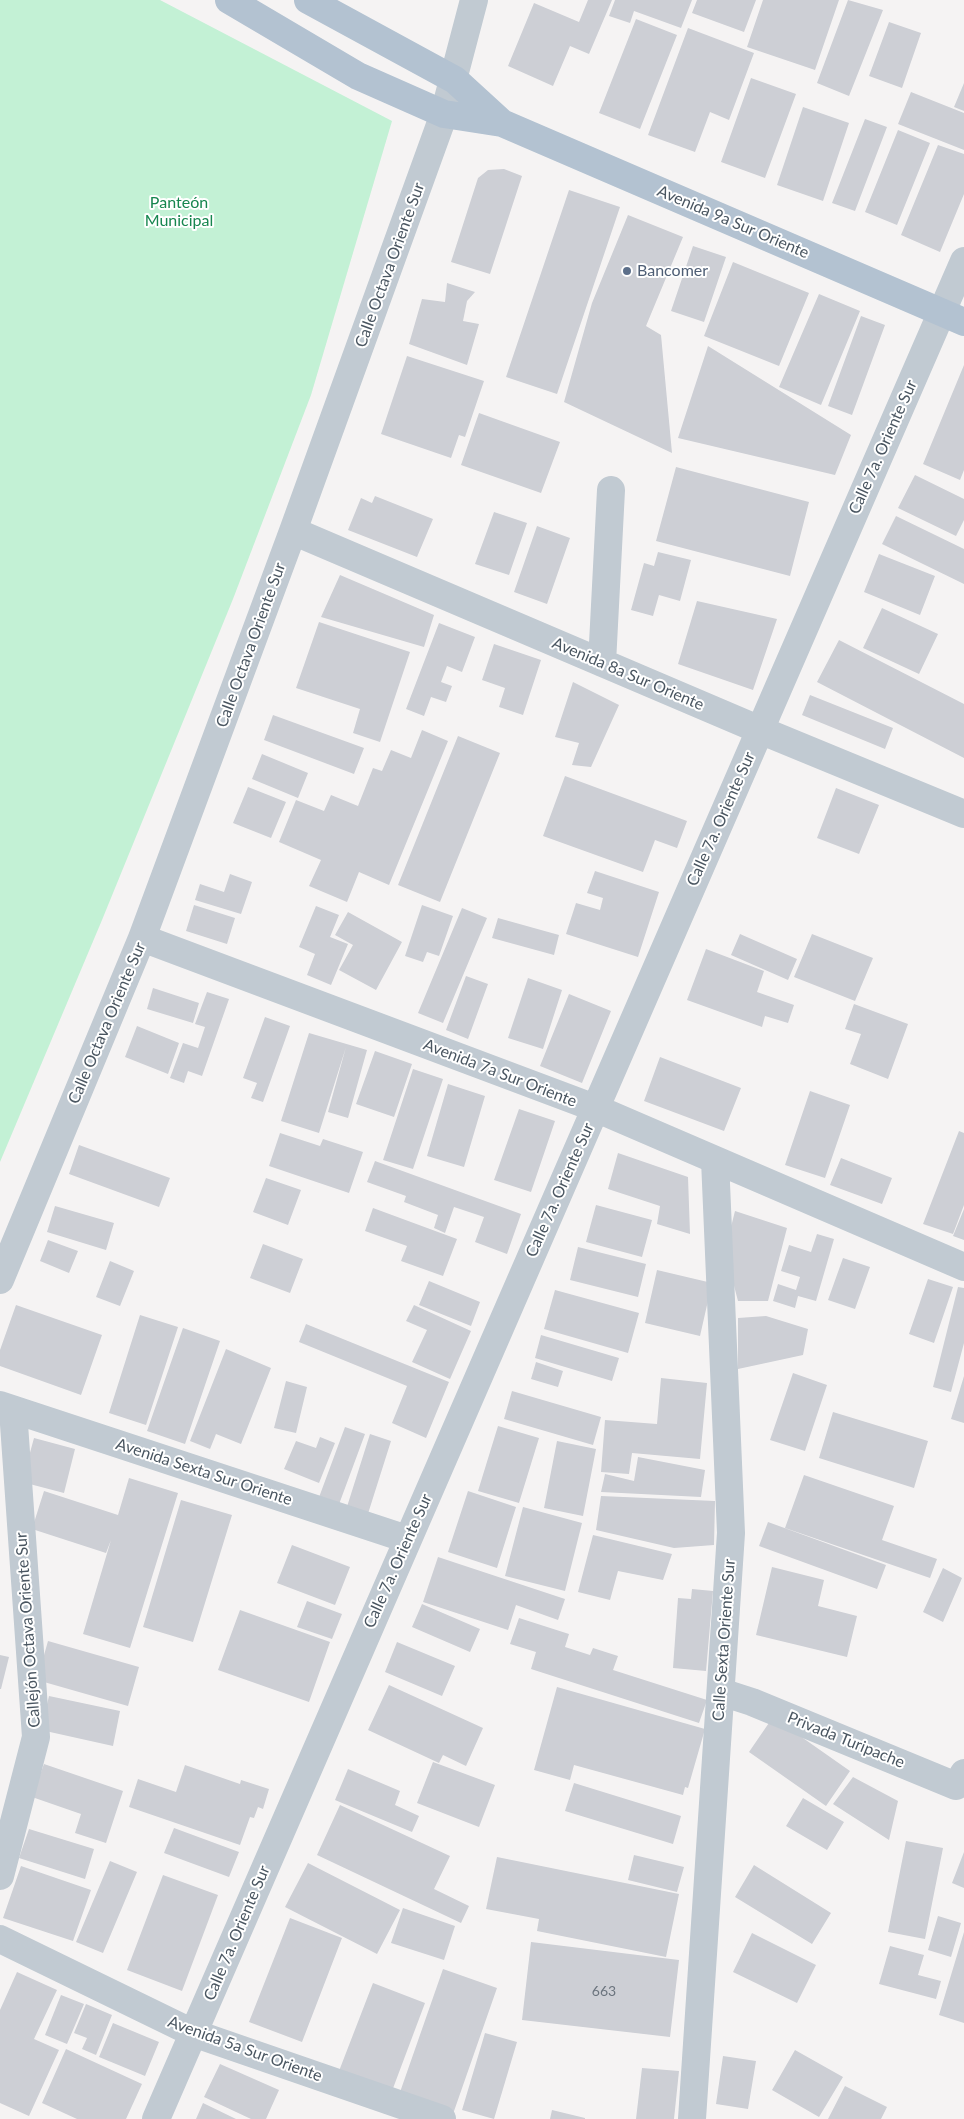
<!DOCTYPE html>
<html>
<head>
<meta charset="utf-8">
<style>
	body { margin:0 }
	canvas { display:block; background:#f5f3f3 }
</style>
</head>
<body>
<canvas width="964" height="2119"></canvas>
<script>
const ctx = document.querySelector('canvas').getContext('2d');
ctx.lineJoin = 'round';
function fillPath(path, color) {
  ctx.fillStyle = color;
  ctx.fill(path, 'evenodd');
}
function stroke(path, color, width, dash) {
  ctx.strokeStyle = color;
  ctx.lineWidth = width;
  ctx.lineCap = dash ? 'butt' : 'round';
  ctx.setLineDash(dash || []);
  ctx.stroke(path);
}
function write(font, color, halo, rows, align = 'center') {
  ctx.font = font + ' Lato,sans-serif';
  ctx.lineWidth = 4;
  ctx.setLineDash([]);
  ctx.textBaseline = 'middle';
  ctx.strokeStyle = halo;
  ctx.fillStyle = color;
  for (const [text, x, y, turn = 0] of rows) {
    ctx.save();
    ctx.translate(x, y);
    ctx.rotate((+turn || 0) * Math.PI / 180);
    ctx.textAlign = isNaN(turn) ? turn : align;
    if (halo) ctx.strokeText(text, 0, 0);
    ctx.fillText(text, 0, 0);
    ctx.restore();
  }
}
fillPath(new Path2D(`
	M0 0H160L392 121 311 395 233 599 102 920 0 1162Z`), '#c3f1d5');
fillPath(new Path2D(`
	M588 0H612L589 54 570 46 553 86 508 66 534 3 579 22Z
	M615 0H692L681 28 634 11 630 23 609 16Z
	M697 0H756L744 32 692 13Z
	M763 0H839L815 70 747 47Z
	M848 0 883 10 849 96 817 83Z
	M636 19 677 35 640 129 599 113Z
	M889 22 921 33 902 88 869 76Z
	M688 28 754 53 729 120 710 112 695 152 648 135Z
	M751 78 796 94 765 178 721 162Z
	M964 83V111L954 107Z
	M911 92 964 113V150L898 124Z
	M803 107 849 123 823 201 777 185Z
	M865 119 887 127 855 211 832 203Z
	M898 130 930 143 897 225 865 212Z
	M938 145 964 154V194L940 252 901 235Z
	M504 169 522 176 490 274 451 262 478 178 488 170Z
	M569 190 620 207 557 394 506 377Z
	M628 215 683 237 646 326 661 335 672 453 564 402 592 303Z
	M693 246 726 257 704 322 671 311Z
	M733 262 809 293 779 366 704 336Z
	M447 283 475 292 467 301 463 321 479 324 467 365 409 344 422 299 445 302Z
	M819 294 860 311 821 405 779 387Z
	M861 316 885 325 852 415 828 406Z
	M708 346 851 435 835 475 678 438Z
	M407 356 484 381 465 437 459 435 451 458 381 434Z
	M964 365V470L960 480 923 464Z
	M479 413 560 442 541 493 461 465Z
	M676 467 809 502 790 576 656 541Z
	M915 475 964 499V520L956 536 898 508Z
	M375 496 433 519 417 557 348 530 361 498 372 503Z
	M494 512 527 523 509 575 475 564Z
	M896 516 964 549V584L882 544Z
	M537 526 570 538 547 604 514 592Z
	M658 552 691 560 680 601 659 595 653 616 631 610 644 563 654 566Z
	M879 554 935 576 920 615 864 592Z
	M340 575 434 615 424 647 321 617Z
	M697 601 777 619 753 690 678 664Z
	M882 608 938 634 919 674 863 648Z
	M319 622 410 652 380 742 353 733 360 709 296 688Z
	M439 623 475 637 462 672 447 666 441 682 452 686 446 702 431 697 424 716 406 709Z
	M839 640 964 704V758L817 682Z
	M494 644 541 660 523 715 499 707 505 688 482 680Z
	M573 682 619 705 591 767 572 765 579 743 555 737Z
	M810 695 893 728 885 749 802 715Z
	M273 715 364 748 354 774 264 740Z
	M422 730 448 741 389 885 359 872 347 902 309 886 321 860 279 842 296 800 324 811 331 795 358 806 373 768 382 771 391 750 411 758Z
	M458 736 500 753 440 902 398 885Z
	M262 754 308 773 298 798 252 779Z
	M565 776 687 821 677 848 655 840 643 872 543 836Z
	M248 787 286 802 271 838 233 823Z
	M836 788 879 805 859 854 817 838Z
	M595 871 659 892 638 957 566 934 576 903 600 910 603 898 587 893Z
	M230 874 252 882 241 914 195 900 200 884 224 892Z
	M194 905 235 918 227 944 186 931Z
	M422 905 453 916 439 956 427 952 423 962 405 956Z
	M316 906 339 915 330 937 348 944 331 985 307 975 315 954 299 947Z
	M462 908 487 918 443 1023 418 1013Z
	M348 912 402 942 376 990 339 970 353 945 335 935Z
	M498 918 559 935 554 955 492 938Z
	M740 934 797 959 788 980 731 955Z
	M812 934 873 958 855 1001 794 977Z
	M706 949 764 971 757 992 794 1005 788 1023 765 1016 762 1027 687 1000Z
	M466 976 488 984 468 1039 446 1030Z
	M528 978 562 990 543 1049 508 1038Z
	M153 988 199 1003 193 1023 147 1009Z
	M207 992 229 999 202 1076 188 1071 184 1083 170 1078 183 1043 198 1048 205 1027 195 1024Z
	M569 994 611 1011 582 1083 540 1066Z
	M854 1004 908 1024 888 1079 850 1064 861 1034 845 1029Z
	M265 1017 290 1026 263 1102 251 1098 257 1083 243 1078Z
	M137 1026 179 1043 168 1074 125 1057Z
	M309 1033 367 1050 348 1118 328 1112 346 1047 319 1133 281 1121Z
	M375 1051 412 1064 394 1117 356 1104Z
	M660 1057 741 1088 724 1131 644 1101Z
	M413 1069 443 1079 413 1169 383 1160Z
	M448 1084 485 1096 464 1167 427 1156Z
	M810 1091 850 1105 825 1178 785 1165Z
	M519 1109 555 1121 531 1192 494 1180Z
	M959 1131 964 1133V1205L953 1234 923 1224Z
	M280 1133 320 1146 323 1139 363 1152 349 1193 269 1166Z
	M79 1145 170 1178 159 1207 69 1174Z
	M618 1153 688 1177 690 1234 657 1224 660 1206 608 1189Z
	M841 1158 892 1178 882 1204 830 1185Z
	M375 1161 521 1214 507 1254 475 1242 484 1217 454 1207 445 1233 434 1228 438 1215 404 1202 406 1196 367 1182Z
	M266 1178 301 1190 288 1225 253 1212Z
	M596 1205 652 1220 642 1257 586 1242Z
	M55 1206 114 1223 106 1250 47 1232Z
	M373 1208 457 1239 443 1276 401 1261 407 1246 365 1231Z
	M964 1209V1240L953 1236Z
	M735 1211 787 1228 768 1301H738L725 1251Z
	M817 1234 834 1239 816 1301 798 1296 795 1308 773 1301 778 1284 796 1290 800 1277 781 1271 789 1245 811 1252Z
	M48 1240 78 1251 69 1273 40 1261Z
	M263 1244 303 1259 290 1293 250 1278Z
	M578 1247 646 1264 638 1297 570 1280Z
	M843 1258 870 1267 855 1309 828 1300Z
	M110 1261 134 1271 120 1306 96 1297Z
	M657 1270 712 1283 700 1336 645 1323Z
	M928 1279 953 1287 934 1343 909 1334Z
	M429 1281 480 1302 471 1326 419 1305Z
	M958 1287 964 1288V1343L951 1392 933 1387Z
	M555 1290 639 1313 628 1353 544 1329Z
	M16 1305 102 1335 81 1395 0 1366V1350Z
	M414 1305 471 1331 450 1379 412 1362 427 1330 406 1321Z
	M140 1315 178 1327 146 1425 109 1413Z
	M766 1316 808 1329 803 1355 738 1369V1318Z
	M306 1324 449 1382 426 1438 392 1423 407 1386 299 1342Z
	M183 1328 220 1341 185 1444 147 1431Z
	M541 1335 619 1358 612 1381 535 1358Z
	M226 1349 271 1368 241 1444 216 1434 210 1449 190 1441Z
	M536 1362 563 1371 558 1387 531 1379Z
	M793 1373 827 1385 805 1451 770 1440Z
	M964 1376V1423L951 1419Z
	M661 1378 707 1383 700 1459 632 1453 629 1474 601 1472 605 1420 657 1424Z
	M286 1381 307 1387 296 1433 274 1428Z
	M512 1391 601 1417 593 1445 504 1419Z
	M833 1412 928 1441 914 1488 819 1458Z
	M498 1426 539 1438 519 1503 478 1491Z
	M345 1427 365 1434 338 1507 318 1500Z
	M370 1434 391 1441 366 1520 345 1513Z
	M320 1437 335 1443 319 1483 284 1469 296 1441 316 1448Z
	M34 1438 75 1449 64 1493 22 1482Z
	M557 1441 596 1449 583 1516 544 1508Z
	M638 1457 705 1470 701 1497 601 1492 605 1474 634 1481Z
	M804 1475 894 1506 882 1540 937 1559 930 1578 785 1528Z
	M129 1478 178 1493 130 1648 83 1634 111 1540 106 1553 32 1529 44 1491 118 1515Z
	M468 1491 516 1507 497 1568 448 1552Z
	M601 1496 715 1501 714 1545 674 1548 596 1530Z
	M181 1500 232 1515 193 1642 143 1627Z
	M523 1507 582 1523 565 1591 505 1576Z
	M768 1522 886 1565 877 1589 759 1546Z
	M593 1535 672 1554 663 1580 618 1571 610 1600 578 1592Z
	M292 1545 350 1567 335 1605 277 1583Z
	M438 1557 565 1599 558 1620 516 1605 508 1630 423 1602Z
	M772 1567 824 1580 818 1606 857 1616 847 1657 756 1635Z
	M943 1568 962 1578 943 1622 923 1612Z
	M692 1589 713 1591 706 1671 673 1668 678 1598 691 1599Z
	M307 1601 342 1614 332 1639 297 1627Z
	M422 1604 480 1629 470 1652 412 1627Z
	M240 1610 330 1642 309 1702 218 1670Z
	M519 1618 569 1634 565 1647 590 1655 593 1648 618 1656 613 1670 707 1700 699 1723 531 1669 536 1652 510 1644Z
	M48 1641 139 1667 128 1706 37 1680Z
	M397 1642 455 1666 442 1696 385 1672Z
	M0 1655 9 1657 1 1689H0Z
	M389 1685 483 1728 466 1766 443 1755 439 1763 368 1730Z
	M557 1687 705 1729 688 1788 685 1787 683 1795 574 1765 570 1780 534 1770Z
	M49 1696 120 1711 113 1746 41 1730Z
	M773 1717 850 1771 826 1806 749 1752Z
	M433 1762 495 1785 479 1827 417 1803Z
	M44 1764 123 1791 106 1843 75 1833 81 1814 32 1797Z
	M185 1765 240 1784 241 1780 269 1789 263 1809 258 1807 254 1818 250 1817 240 1845 129 1807 138 1779 176 1792Z
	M348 1769 400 1791 395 1805 419 1816 412 1832 335 1800Z
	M853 1777 898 1801 889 1840 833 1804Z
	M574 1783 681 1816 673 1844 565 1811Z
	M803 1798 844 1822 827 1850 786 1826Z
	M340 1805 450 1856 434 1889 469 1906 461 1923 317 1855Z
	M174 1828 239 1852 229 1877 164 1853Z
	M29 1829 94 1849 85 1879 19 1858Z
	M906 1841 943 1848 925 1939 888 1932Z
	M964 1852V1888L952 1883Z
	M634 1855 684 1867 677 1892 628 1880Z
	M497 1857 679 1894 666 1957 537 1931 539 1919 486 1909Z
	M110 1861 137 1872 103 1953 76 1942Z
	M308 1863 400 1910 377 1954 285 1907Z
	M754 1865 831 1913 812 1944 735 1897Z
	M21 1866 91 1890 73 1941 3 1918Z
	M163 1875 218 1895 182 1991 127 1970Z
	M403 1908 455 1926 444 1960 391 1943Z
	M938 1916 961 1923 951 1957 928 1950Z
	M290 1918 342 1938 302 2042 249 2022Z
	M964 1932V2023L939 2015Z
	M752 1933 816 1965 797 2003 733 1972Z
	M531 1942 679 1960 670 2037 522 2020Z
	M890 1946 924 1955 918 1975 941 1981 936 1999 879 1984Z
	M443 1969 497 1988 453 2114 399 2095Z
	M17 1972 57 1990 34 2039 59 2050 29 2116 0 2103V2010Z
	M373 1983 425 2003 392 2091 339 2071Z
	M61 1995 84 2004 67 2044 45 2035Z
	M86 2004 112 2015 96 2055 82 2049 87 2038 74 2033Z
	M113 2023 159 2042 145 2076 99 2057Z
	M485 2033 517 2042 494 2119 462 2110Z
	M66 2049 142 2084 126 2119H77L42 2103Z
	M795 2050 843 2077 819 2117 772 2090Z
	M723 2056 756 2061 748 2109 716 2104Z
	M220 2064 279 2090 266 2119H251L204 2097Z
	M642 2068 679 2071 674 2119H636Z
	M845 2086 887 2107 881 2119H828Z
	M203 2103 236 2119H196Z
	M552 2110 585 2118V2119H550Z`), '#cdcfd5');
stroke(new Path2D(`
	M293 531 760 730 964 814
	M602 663 611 490
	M142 938 595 1108 964 1267
	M0 1280 142 938 293 531 444 114 474 0
	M0 1405 407 1539
	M721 1692 752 1702 956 1786 964 1773
	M0 1876 36 1737 13 1410
	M0 1939 193 2033 442 2119
	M156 2119 964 261
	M692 2119 731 1533 715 1160`), '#c1cad2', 28);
stroke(new Path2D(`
	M229 0 358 76 444 114 502 123 964 322
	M308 0 455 80 502 123`), '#b3c2d1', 28);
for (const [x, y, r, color] of [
	[627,271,5,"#5c6f8a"]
]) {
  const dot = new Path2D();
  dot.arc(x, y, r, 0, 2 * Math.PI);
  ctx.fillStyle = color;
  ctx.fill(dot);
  stroke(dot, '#fff', 2);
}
write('14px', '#6b747e', null, [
	["663",604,1991]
]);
write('16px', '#17864f', '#fff', [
	["Panteón",179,203],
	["Municipal",179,221]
]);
write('16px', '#4a5661', '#fff', [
	["Avenida 9a Sur Oriente",733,222,23],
	["Calle Octava Oriente Sur",390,265,-70],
	["Calle 7a. Oriente Sur",883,447,-66],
	["Calle Octava Oriente Sur",251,645,-70],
	["Avenida 8a Sur Oriente",628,674,23],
	["Calle 7a. Oriente Sur",721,819,-66],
	["Calle Octava Oriente Sur",107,1023,-67],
	["Avenida 7a Sur Oriente",500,1073,21],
	["Calle 7a. Oriente Sur",560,1190,-66],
	["Avenida Sexta Sur Oriente",204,1472,18],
	["Calle 7a. Oriente Sur",398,1561,-66],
	["Callejón Octava Oriente Sur",28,1630,-94],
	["Calle Sexta Oriente Sur",724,1640,-86],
	["Privada Turipache",846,1740,22],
	["Calle 7a. Oriente Sur",237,1933,-67],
	["Avenida 5a Sur Oriente",245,2049,20]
]);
write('16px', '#4e5e75', '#fff', [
	["Bancomer",637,271]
], 'left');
</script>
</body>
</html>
